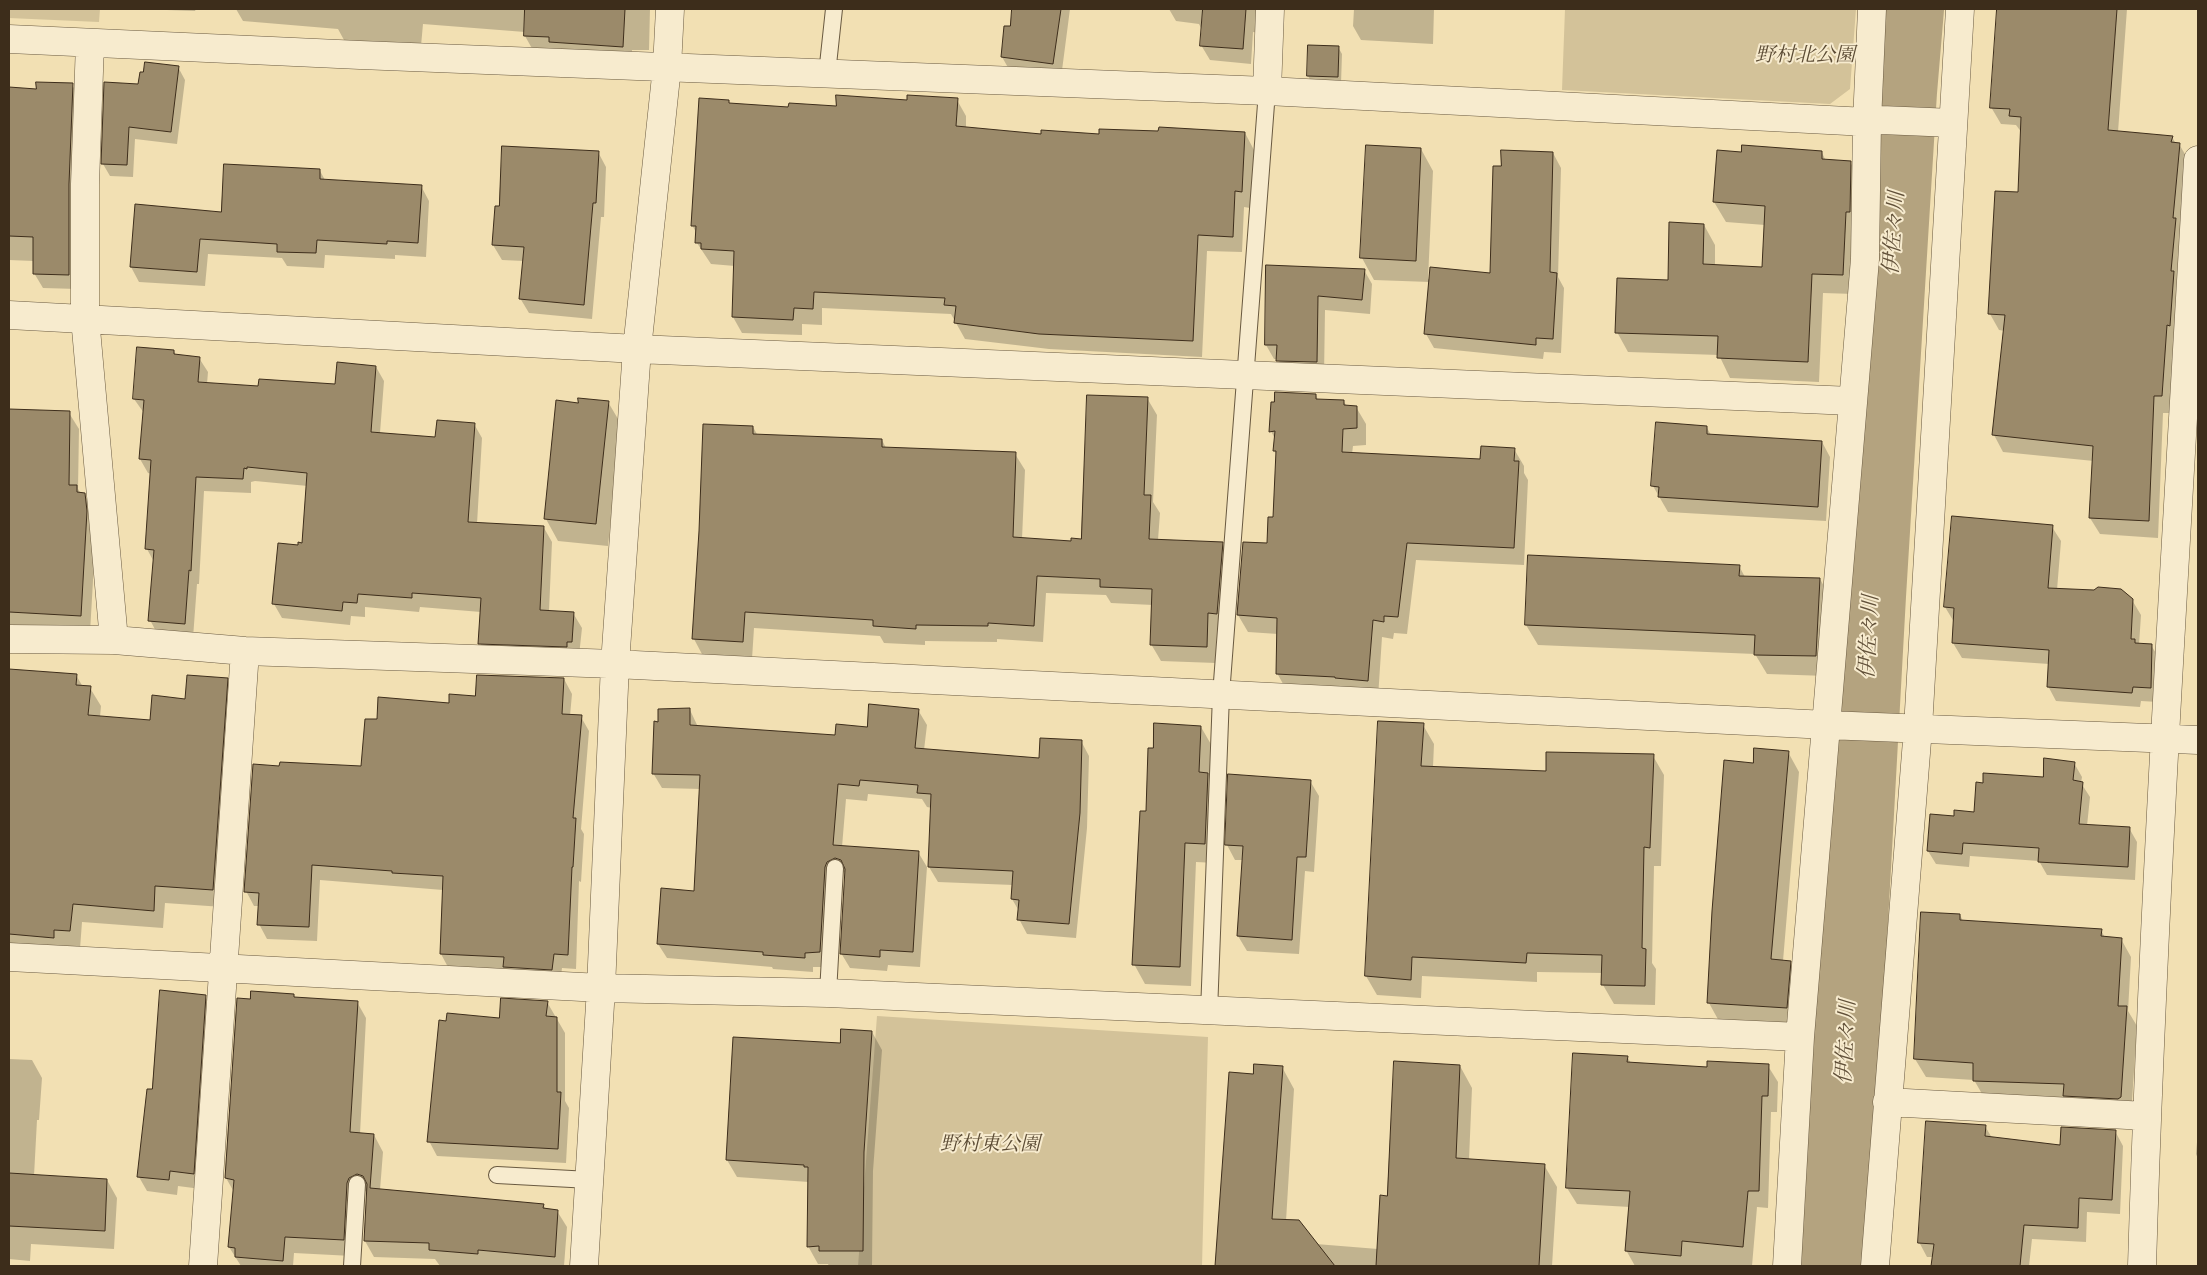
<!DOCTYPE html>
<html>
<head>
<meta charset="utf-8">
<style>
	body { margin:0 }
	#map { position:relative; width:2207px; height:1275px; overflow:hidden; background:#f2e0b3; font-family:"Gentium Book Plus",serif }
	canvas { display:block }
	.frame { position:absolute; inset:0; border:10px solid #3d2d1b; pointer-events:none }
</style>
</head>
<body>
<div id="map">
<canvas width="2207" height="1275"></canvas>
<div class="frame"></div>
</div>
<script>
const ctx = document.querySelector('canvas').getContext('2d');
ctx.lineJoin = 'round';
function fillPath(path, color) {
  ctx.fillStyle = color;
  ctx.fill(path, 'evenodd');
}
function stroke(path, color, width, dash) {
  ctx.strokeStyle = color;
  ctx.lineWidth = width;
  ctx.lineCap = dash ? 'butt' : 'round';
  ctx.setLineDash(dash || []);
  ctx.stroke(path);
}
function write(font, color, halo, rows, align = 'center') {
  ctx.font = font + ' "Gentium Book Plus","Noto Serif JP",serif';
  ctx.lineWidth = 4;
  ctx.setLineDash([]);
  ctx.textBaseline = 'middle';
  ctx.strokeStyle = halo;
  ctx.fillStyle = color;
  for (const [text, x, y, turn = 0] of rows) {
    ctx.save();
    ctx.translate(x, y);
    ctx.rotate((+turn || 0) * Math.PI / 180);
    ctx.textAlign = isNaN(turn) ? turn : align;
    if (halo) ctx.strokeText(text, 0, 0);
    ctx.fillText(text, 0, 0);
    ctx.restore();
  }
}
fillPath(new Path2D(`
	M9 9H100L99 22 9 18Z
	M1565 9H1856L1850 89 1830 104 1562 90Z
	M877 1016 1208 1037 1202 1266H858Z`), '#d3c299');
fillPath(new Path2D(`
	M138 9H196L195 11Z
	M236 9H650L649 50H632L631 62 534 52 525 36V32L423 24 421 46 344 40 338 29 243 21Z
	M1013 9H1070L1061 78 1010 71 1002 57 1011 28Z
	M1169 9H1260L1259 33 1253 32 1251 64 1210 60 1201 45 1202 30 1199 24 1176 21Z
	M1354 9H1434L1433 44 1361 40 1353 26Z
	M1998 9H2127L2118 132 2172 137 2176 144H2179L2189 161 2171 413H2163L2158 538 2100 534 2090 518 2094 461 2003 452 1994 435 2005 331 1999 330 1990 314 2020 194 2022 133 2016 125 2001 124 1991 107Z
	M1338 47 1342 54 1341 84 1312 83 1308 76Z
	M178 67 185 80 177 144 135 139 133 177 110 176 103 164 139 85Z
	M72 85 81 99 77 289 43 288 34 273V261L9 260V88L37 90Z
	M957 100 966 116V128L1042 136 1245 133 1254 150 1250 208 1244 207 1242 252 1207 251 1202 357 1049 349 965 339 951 314 822 308V325L802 324V335L742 333 733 317 735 266 711 264 697 243V234L692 225 730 105 790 109Z
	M1421 149 1433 171 1428 279 1430 280 1491 274 1502 167 1553 153 1561 168 1558 277 1564 288 1561 353 1544 352 1543 359 1434 348 1426 334 1430 282 1374 280 1362 258Z
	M1718 151 1743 153H1822L1826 161 1850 162 1862 182 1854 294 1823 293 1819 382 1730 378 1719 355 1628 352 1617 332 1669 282 1704 225 1715 245V266L1764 268 1765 225 1726 222 1714 202Z
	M598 152 606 167 604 217H601L592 319 529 313 520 298 524 261 502 260 493 245 501 208Z
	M320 171 325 180 421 186 429 201 426 257 395 255V259L325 255 324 268 287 266 282 258 208 254 205 286 139 282 131 267 223 213Z
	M1267 266 1364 270 1372 284 1370 314 1325 310 1324 376 1286 374 1278 359H1274L1266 345Z
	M174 351 176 356 199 358 208 372 207 384 259 388 336 385 376 367 384 381 380 433 436 438 474 424 482 438 477 524 544 528 552 542 549 611 573 613 582 628 579 656 488 658 480 643 481 612 420 607 419 612 365 607V617L351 616 350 625 282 618 274 604 299 546 303 544 308 486 255 481 251 482V493L204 491 199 584H197L193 638 158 635 150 620 154 562 147 549 152 474 148 473 140 459 144 413 134 399Z
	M1316 395 1318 400 1343 401 1347 406 1356 407 1366 424V445L1353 446 1352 454 1481 460 1514 449 1524 466V473L1528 480 1524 565 1416 560 1407 634 1394 633 1393 639 1382 637 1378 698 1287 691 1277 673 1278 634 1248 632 1238 615 1268 545 1274 519 1277 455 1274 451 1275 439 1271 431Z
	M1147 398 1157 415 1153 502 1160 513 1158 540 1222 543 1232 559 1226 630 1217 629 1216 663 1161 661 1151 644 1153 605 1111 603 1106 595 1046 593 1043 642 997 639V642L925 641V645L884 643 880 636 754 628 752 659 703 656 694 639 753 427 758 436 882 440 886 448 1015 454 1025 470 1022 539 1073 543 1082 540Z
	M608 402 621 424 608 546 558 541 546 519 579 404Z
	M9 410 69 413 79 429 78 489 81 494H84L94 511 96 528 90 633 9 628Z
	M1707 428 1711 435 1822 442 1830 457 1826 521 1668 512 1653 486Z
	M2052 527 2061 541 2057 590 2132 600 2141 615 2139 645H2151L2160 660 2158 702 2141 701 2140 707 2056 701 2048 686 2049 664 1962 658 1953 643 1954 622 1945 607Z
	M1739 566 1745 577 1820 579 1831 599 1827 676 1767 674 1755 654 1538 645 1526 625Z
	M9 670 76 675 83 687 90 688 101 706 100 717 152 721 227 679 237 697 223 907 165 903 163 928 82 922 80 949 9 951Z
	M564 679 572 694 570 716 581 717 589 731 581 829 584 834 581 882 579 881 576 969 562 968 560 984 449 969 441 954 443 890 320 880 317 941 267 939 259 924V906H254L246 891 362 768 378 721 476 697Z
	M690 710 698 727 836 737 868 728 918 710 927 725 924 750 1040 759 1081 741 1089 756 1087 828 1076 938 1027 934 1019 919V911L1012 899 1013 885 938 882 929 867 932 808 927 807 922 799 868 794 867 801 846 799 842 847 918 852 927 867 920 967 888 965 887 971 850 968 841 953 846 873 844 872 835 877 828 967H813V972L773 969 772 967 667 958 658 944 695 892 701 789 662 788 653 773 659 723Z
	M1423 725 1434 744 1433 767 1547 772 1653 756 1664 775 1661 866H1654L1652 963 1656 969 1655 1005 1614 1004 1603 985V973L1537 972V982L1422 976 1421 998 1377 995 1366 976Z
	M1201 727 1212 746 1216 863 1196 862 1191 986 1145 984 1134 964 1154 749Z
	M1788 752 1799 772 1783 961 1790 962 1801 982 1798 1027 1720 1023 1709 1003 1754 764Z
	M2074 763 2082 777 2081 783 2090 797 2087 826 2129 828 2137 842 2135 880 2047 875 2039 861 1970 856 1969 867 1936 864 1928 851 1955 817 1975 813Z
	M1310 781 1319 796 1314 872 1305 871 1299 954 1247 951 1238 936 1243 860H1235L1227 845Z
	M1960 915 1963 921 2101 930 2105 938 2121 939 2131 957 2128 1011 2137 1026 2131 1116 1985 1099 1974 1080 1926 1077 1915 1059Z
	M293 995 295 998 357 1002 366 1018 360 1134 374 1135 383 1152 380 1190 543 1205 546 1209 557 1211 567 1227 564 1266H440L435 1259 374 1257 365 1241 368 1190 358 1195 352 1256 294 1253 293 1266H241L229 1247 234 1192 226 1178 251 1000Z
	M205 996 214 1011 201 1189 178 1186 177 1195 147 1191 139 1177 153 1091Z
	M547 1002 565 1033V1101L569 1108 566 1163 437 1156 429 1141Z
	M872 1032 882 1050 873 1171 872 1266H829L828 1264H818L808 1246 809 1182 737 1177 727 1160 842 1045Z
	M1627 1057 1631 1063 1708 1068 1768 1066 1778 1082 1777 1112H1771L1768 1208 1757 1207 1752 1266H1635L1626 1250 1630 1207 1577 1204 1567 1188Z
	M9 1059 32 1060 42 1078 39 1120H37L34 1176 107 1180 117 1198 114 1249 31 1244 30 1261 9 1259Z
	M1460 1066 1472 1088 1469 1160 1544 1165 1557 1187 1552 1266H1216L1230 1073 1254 1075 1282 1067 1294 1089 1286 1221 1316 1244 1378 1249 1388 1197Z
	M1985 1126 1992 1138 2062 1146 2115 1131 2123 1146 2120 1214 2087 1212 2086 1242 2032 1239 2029 1266H1933L1934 1257H1927L1919 1242Z
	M2198 1130V1159L2196 1154Z`), '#0003');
stroke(new Path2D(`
	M1835 1266 1872 596 1903 92 1910 9`), '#b4a37f', 68);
const building = new Path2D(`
	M525 9H625L623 47 549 42V37L524 36Z
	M1012 9H1061L1053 64 1001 57 1004 26H1010Z
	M1203 9H1246L1243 49 1200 46Z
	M1997 9H2117L2108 130 2173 136 2171 142 2180 143 2173 218H2176L2171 271H2174L2170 326 2167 325 2162 396H2154L2149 521 2089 518 2093 446 1992 435 2005 315 1988 314 1995 191 2018 192 2021 117 2009 116 2010 109 1990 108Z
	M1308 45 1339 46 1338 77 1307 76Z
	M145 62 179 66 171 132 129 127 127 165 101 164 104 82 138 84 140 72H143Z
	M36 82 73 83 69 184V275L33 274V237L9 236V87L36 89Z
	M836 95 907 100V95L958 98 956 126 1041 134V130L1099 134V129L1158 131 1159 127 1245 132 1242 192 1235 191 1233 237 1198 235 1193 341 1039 334 954 323 956 306 944 305 945 298 814 292 813 309 794 308 793 320 732 317 734 251 701 249V243H695L696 226H691L699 98 729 100V103L788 107 789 103 836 106Z
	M1366 145 1421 148 1416 261 1360 258Z
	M1742 145 1822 151V159L1851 161 1850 212H1846L1843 275 1812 274 1808 362 1717 358 1718 336 1615 333 1617 278 1668 280 1669 222 1704 224 1703 264 1762 267 1765 206 1713 202 1717 150 1741 152Z
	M502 146 599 151 596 203H593L584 305 519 299 524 247 492 245 495 206H499Z
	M1501 150 1553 152 1550 272 1557 273 1553 339 1536 338V345L1424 334 1430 267 1490 273 1493 166H1501Z
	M224 164 320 169V179L422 185 418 243 387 241V244L317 240 316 253 277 252V244L200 239 197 272 130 267 135 204 221 212Z
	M1266 265 1365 269 1362 300 1318 296 1317 362 1276 361 1277 345H1265Z
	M137 347 174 350V354L200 357 198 382 258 386 259 379 335 384 337 362 376 366 371 432 435 437 437 420 475 423 468 522 544 526 540 610 574 612 572 642H567V647L478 644 481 598 412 593V598L358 594 357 603 343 602 342 611 272 604 278 543 298 545V542L302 543 307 473 247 467V469L244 468 243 479 196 477 191 571 189 570 185 624 148 621 154 550 145 549 151 460 139 459 144 400 133 399Z
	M1275 392 1316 394V399L1344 400V405L1357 406V428L1343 429 1342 452 1480 459 1481 446 1515 448 1514 461H1519L1514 548 1407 543 1398 617 1384 616V622L1373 620 1368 681 1335 678V677L1276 674 1277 618 1237 615 1243 542 1267 543 1268 517H1273L1276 451H1273L1275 431 1269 432 1271 402H1274Z
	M1087 395 1148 397 1144 495H1151L1149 539 1223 542 1217 614 1208 613 1207 647 1150 645 1152 589 1100 587V579L1037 576 1034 626 988 623V626L916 625V629L873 626V620L745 612 743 642 692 639 699 531 703 424 753 426V434L882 439V447L1016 452 1013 537 1071 541V538L1081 539Z
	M578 398 609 401 596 524 544 519 556 400 578 403Z
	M9 409 70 411 69 485H77V492L85 493 87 511 81 616 9 612Z
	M1656 422 1707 426V434L1822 441 1818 507 1658 497 1659 487 1651 486Z
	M1952 516 2053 525 2048 588 2094 590 2098 587 2121 589 2133 599 2131 639H2135V643L2152 644 2151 688 2133 687 2132 693 2047 687 2049 650 1952 643 1954 608 1944 607Z
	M1528 555 1740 565 1739 576 1820 578 1816 656 1754 655 1755 635 1525 625Z
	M9 669 77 674 76 685 91 686 88 715 150 720 152 695 185 699 187 675 228 678 213 890 155 886 154 911 73 904 70 931 54 930V938L9 934Z
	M477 675 564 678 562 714 582 715 573 818H576L573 867H572L568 955 554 954 552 970 503 967 504 957 440 954 443 876 392 873V871L312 865 309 927 257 925 259 893 244 892 253 764 279 766 280 762 361 766 365 719H377L378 697 449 703V694L475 696Z
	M869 704 919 709 915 748 1039 758 1040 738 1082 740 1080 813 1069 924 1017 920 1019 900 1011 899 1013 871 928 867 931 794 917 793 918 785 860 780 859 786 838 784 833 845 919 851 913 952 880 950V957L840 954 845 869 841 860 835 858 827 862 825 867 820 952 805 953V958L763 955V952L657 944 661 888 694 891 700 775 652 774 654 721 658 722V709L690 708V725L835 735 836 724 867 727Z
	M1378 721 1424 723 1421 766 1546 771V752L1654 754 1650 848 1644 847 1642 948 1646 949 1645 986 1601 985 1602 955 1527 953 1526 963 1412 957 1411 980 1365 976Z
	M1154 723 1201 726 1199 772 1208 773 1205 844 1185 843 1180 967 1132 965 1140 811H1146L1148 748H1153Z
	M1754 748 1789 751 1771 959 1791 961 1787 1008 1707 1003 1712 911 1724 760 1753 763Z
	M2044 758 2075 762 2073 780 2083 782 2079 824 2130 827 2128 867 2038 862 2039 848 1963 843 1962 854 1927 851 1930 814 1954 816V810L1974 812 1976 782 1983 783V773L2043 777Z
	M1228 774 1311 780 1306 857H1297L1292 940 1237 936 1243 846 1225 845Z
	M1921 912 1960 914V920L2102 929 2101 936 2122 938 2118 1006H2127L2121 1097 2118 1099 2063 1096 2064 1084 1973 1081V1063L1914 1059Z
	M160 990 206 995 194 1174 170 1171 169 1180 137 1177 147 1089H152Z
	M251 991 294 994V997L358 1001 350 1132 374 1134 370 1188 544 1204 543 1208 558 1210 555 1257 478 1250V1254L429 1250V1243L364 1241 367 1184 363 1176 357 1174 349 1178 347 1183 344 1240 285 1237 283 1261 235 1257V1248L228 1247 234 1180 225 1178 237 998 250 999Z
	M501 998 548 1001 546 1016 557 1017V1092H561L558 1149 427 1142 439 1020 446 1021 447 1013 499 1018Z
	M841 1029 872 1031 864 1152 863 1251H819V1246L807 1247 808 1167H804V1165L726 1160 733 1037 840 1043Z
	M1573 1053 1628 1056 1627 1062 1707 1067V1061L1769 1064 1768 1096H1762L1759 1191H1748L1743 1247 1682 1241 1681 1256 1625 1251 1630 1191 1566 1188Z
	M1394 1061 1460 1065 1456 1158 1545 1164 1539 1266H1376L1380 1195 1387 1196Z
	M1254 1064 1283 1066 1272 1219 1299 1220 1335 1266H1215L1229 1072 1253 1074Z
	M1926 1121 1986 1125 1985 1136 2060 1145 2061 1127 2116 1130 2112 1200 2079 1198 2078 1228 2024 1225 2020 1266H1931L1934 1244 1918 1243Z
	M9 1173 107 1179 105 1231 9 1226Z`);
fillPath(building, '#9b8a6a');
stroke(building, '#3d2d1b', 1);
const service = new Path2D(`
	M827 74 834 9
	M828 993 835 868
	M1209 1012 1221 695 1267 91
	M497 1175 590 1180
	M352 1266 357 1184`);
const minor = new Path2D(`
	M9 39 360 55 1267 91 1867 122 1881 120 1953 123
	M90 43 85 184V318L114 640
	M1267 91 1270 9
	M9 315 637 349 1852 401
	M9 639 114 640 245 651 615 664 1827 725 2198 740
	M9 957 601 988 828 993 1800 1037
	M1887 1102 2146 1116
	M203 1266 245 651
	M584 1266 601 988 615 664 637 349 667 67 670 9
	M1787 1266 1800 1037 1865 259 1867 122 1872 9
	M1875 1266 1918 728 1960 9
	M2142 1266C2153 897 2177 529 2198 160`);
stroke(service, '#6a5a41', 18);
stroke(minor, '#6a5a41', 29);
stroke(service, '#f7ebce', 16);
stroke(minor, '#f7ebce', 28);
write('italic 20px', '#5b4b34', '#f7ebce', [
	["野村北公園",1805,56],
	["野村東公園",990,1145]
]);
write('italic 21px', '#615039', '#f7ebce', [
	["伊佐々川",1895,233,-86],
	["伊佐々川",1870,637,-87],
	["伊佐々川",1847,1042,-87]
]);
</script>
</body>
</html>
